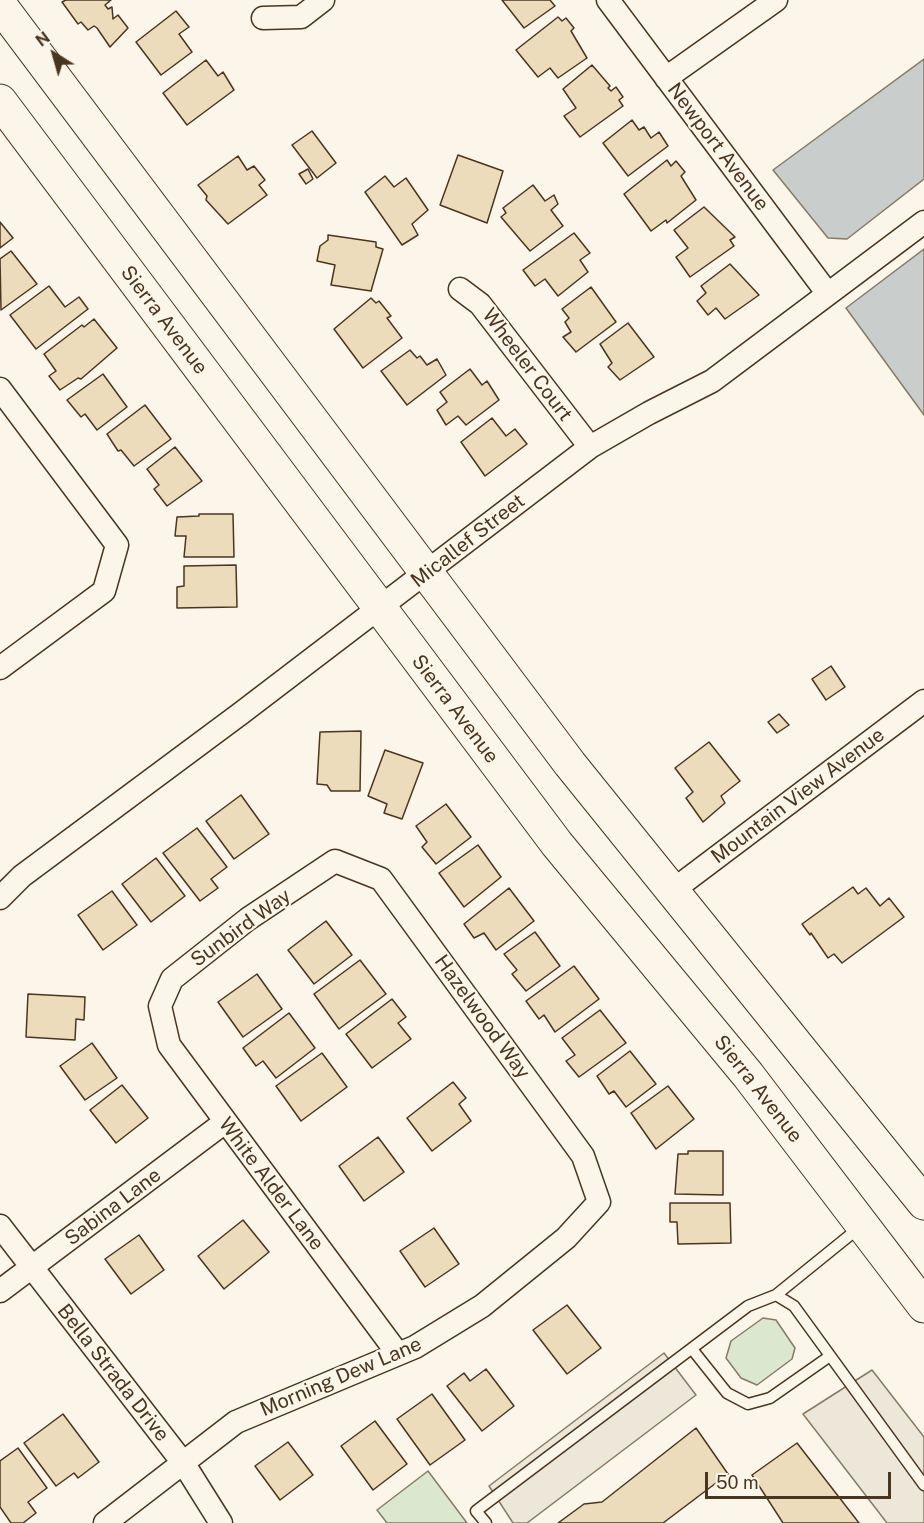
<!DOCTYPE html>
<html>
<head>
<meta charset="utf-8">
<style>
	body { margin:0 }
	#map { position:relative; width:924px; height:1523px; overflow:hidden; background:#fbf6e9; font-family:"Public Sans",sans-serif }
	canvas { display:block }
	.north { position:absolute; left:24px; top:24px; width:60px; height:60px; -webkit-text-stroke:4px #fbf6e9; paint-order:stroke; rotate:323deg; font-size:16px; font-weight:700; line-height:24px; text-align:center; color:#4a3520 }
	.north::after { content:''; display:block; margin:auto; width:21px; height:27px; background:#4a3520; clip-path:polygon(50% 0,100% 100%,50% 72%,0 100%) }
	.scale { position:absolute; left:705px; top:1472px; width:186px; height:27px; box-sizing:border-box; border:3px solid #4a3520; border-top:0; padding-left:8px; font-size:18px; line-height:21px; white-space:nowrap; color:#4a3520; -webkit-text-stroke:4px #fbf6e9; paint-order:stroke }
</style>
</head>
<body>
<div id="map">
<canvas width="924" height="1523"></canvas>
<div class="north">N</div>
<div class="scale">50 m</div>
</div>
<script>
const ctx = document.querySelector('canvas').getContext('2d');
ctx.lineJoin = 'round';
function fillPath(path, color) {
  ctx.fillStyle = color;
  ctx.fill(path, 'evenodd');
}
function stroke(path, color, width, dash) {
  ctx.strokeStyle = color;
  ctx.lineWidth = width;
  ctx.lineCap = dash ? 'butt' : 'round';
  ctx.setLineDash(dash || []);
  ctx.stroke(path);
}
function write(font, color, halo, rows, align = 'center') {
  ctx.font = font + ' "Public Sans",sans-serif';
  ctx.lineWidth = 4.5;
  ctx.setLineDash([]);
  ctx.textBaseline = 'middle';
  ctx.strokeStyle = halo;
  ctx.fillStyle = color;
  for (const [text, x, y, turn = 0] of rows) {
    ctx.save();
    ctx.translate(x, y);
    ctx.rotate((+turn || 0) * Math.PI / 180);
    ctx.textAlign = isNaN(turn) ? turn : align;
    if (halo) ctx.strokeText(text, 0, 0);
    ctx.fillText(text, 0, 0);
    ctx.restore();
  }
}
const green = new Path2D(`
	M763 1318 776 1320 795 1348 792 1359 757 1385 741 1378 726 1358 731 1341Z
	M428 1471 467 1523H387L377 1510Z`);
fillPath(green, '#dce7d0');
stroke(green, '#887966', 1.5);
const parking = new Path2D(`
	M664 1353 696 1395 527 1523H513L489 1486Z
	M872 1370 924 1437V1523H887L803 1414Z`);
fillPath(parking, '#ede7d9');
stroke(parking, '#887966', 1.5);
const water = new Path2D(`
	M924 59V179L847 239 828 238 773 170Z
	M924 249V415L846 308Z`);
fillPath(water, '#c9cecd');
stroke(water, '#887966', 1.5);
const building = new Path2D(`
	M66 0H111L105 5 108 9 112 7 113 19 118 15 128 28 110 47 97 28 94 26 88 30 81 22 78 24 62 2Z
	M502 0H550L555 6 524 28Z
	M176 11 189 27 179 34 192 52 161 75 136 42Z
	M558 17 562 21 566 18 574 28 571 31 587 58 558 78 550 68 538 77 516 50Z
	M206 60 218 76 223 72 234 90 187 125 163 93Z
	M592 65 610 86 608 88 611 91 616 87 623 97 619 100 623 106 580 137 564 116 576 108 563 89Z
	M632 120 639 130 644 127 651 138 659 132 668 146 628 176 603 143Z
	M312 131 336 163 317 178 292 145Z
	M458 155 503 171 487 223 440 205Z
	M238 156 247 170 254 166 265 180 259 185 267 195 228 224 206 200 207 196 198 185Z
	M667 160 671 166 676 161 685 172 681 176 696 200 667 223 666 220 651 231 624 194Z
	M308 169 313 179 306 184 299 174Z
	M385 176 394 187 406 178 428 210 412 224 418 235 402 245 365 192Z
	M533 185 545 201 554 195 558 204 551 210 563 226 530 251 501 217 506 213 503 208Z
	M704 207 735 237 730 240 734 246 690 277 676 257 688 248 674 230Z
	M0 222 13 238 0 248Z
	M574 233 590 253 580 260 588 272 558 296 545 279 535 286 523 270Z
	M328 235 376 242V247L383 249 371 291 331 285 335 265 317 261 320 246 328 240Z
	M11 251 37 284 1 310 0 259Z
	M730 264 759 295 725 319 716 308 708 315 697 301 706 293 701 286Z
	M49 286 65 307 79 297 88 309 36 349 10 315Z
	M591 287 616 322 576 352 563 337 571 332 565 322 569 318 562 309Z
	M371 298 376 303 379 301 391 316 387 318 402 338 363 368 334 329Z
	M94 319 117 348 81 379 78 378 60 390 49 376 56 371 44 354 82 325 84 327Z
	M628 323 654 357 620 380 608 367 612 363 600 344Z
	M410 350 417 358 420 356 427 365 437 359 446 375 407 405 381 371Z
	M470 369 482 385 487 381 499 400 466 425 458 416 446 425 437 410 447 402 440 392Z
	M103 374 127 407 97 430 85 414 81 417 67 400Z
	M145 405 171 439 134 466 121 450 118 451 107 434Z
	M492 418 506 436 515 429 527 444 485 476 461 442Z
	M175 447 202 481 167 506 154 489 159 485 147 469Z
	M199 514H233L234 557H184L186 536H175L177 517 199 516Z
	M236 565 237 607 177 608V587L184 586V566Z
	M831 666 845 687 826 700 812 679Z
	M779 714 789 725 777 733 768 722Z
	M361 731 360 791H331L327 785 317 784 320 732Z
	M709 742 740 781 721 796 725 803 703 822 686 798 693 792 675 768Z
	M385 750 423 763 402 819 384 813 387 804 368 796Z
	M241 795 269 834 234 859 206 821Z
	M446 804 471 837 436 864 422 847 427 842 416 826Z
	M197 828 227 867 211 879 218 888 200 901 163 853Z
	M478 845 501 877 464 907 439 873Z
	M156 858 185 896 151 922 122 884Z
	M853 887 858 894 866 888 880 906 889 898 904 917 842 963 834 954 828 958 811 933 810 935 802 924Z
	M509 888 534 921 496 950 484 933 474 938 464 924Z
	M112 891 137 925 103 950 78 915Z
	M326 921 352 955 314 984 288 950Z
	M535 932 560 966 526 991 512 974 517 970 504 954Z
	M360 960 386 994 339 1029 314 994Z
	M574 966 599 999 555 1032 544 1015 539 1019 526 1001Z
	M257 974 282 1009 243 1037 218 1002Z
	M28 994 85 997 84 1020 76 1019 75 1040 26 1037Z
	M392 999 406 1017 398 1023 411 1039 372 1068 346 1034Z
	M600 1010 626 1043 579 1077 566 1061 575 1055 562 1038Z
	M289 1013 315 1048 276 1078 263 1061 256 1066 243 1048Z
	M92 1043 117 1078 85 1100 60 1066Z
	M630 1051 656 1084 626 1107 614 1091 609 1094 597 1076Z
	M322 1053 347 1087 301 1121 276 1086Z
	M453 1082 466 1098 459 1104 471 1121 432 1151 407 1118Z
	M122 1085 148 1118 116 1143 90 1110Z
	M668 1086 694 1119 656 1149 631 1113Z
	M378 1137 404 1172 364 1201 339 1166Z
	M688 1151H723V1195L675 1194 678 1154H688Z
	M670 1203H730L731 1243 678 1244 677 1222H670Z
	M243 1220 269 1252 224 1289 198 1256Z
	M434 1228 459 1264 425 1287 400 1251Z
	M139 1235 164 1270 131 1294 105 1259Z
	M567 1305 601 1348 567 1374 533 1330Z
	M486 1369 514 1406 482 1431 447 1386 464 1373 470 1381Z
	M432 1394 465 1440 430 1465 397 1419Z
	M63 1414 99 1462 78 1478 74 1473 56 1486 24 1443Z
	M375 1421 407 1464 373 1490 341 1446Z
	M696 1428 728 1474 663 1523H558L584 1504 602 1502Z
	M288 1442 313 1475 280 1500 255 1466Z
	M797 1443 859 1523H783L752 1475Z
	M18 1448 47 1488 28 1502 36 1513 23 1523H11L0 1507V1461Z`);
fillPath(building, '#ecdcbc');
stroke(building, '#4a3520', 1.5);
const lane = new Path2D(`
	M776 1295 860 1227
	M692 1349 727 1393 748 1404 770 1398 830 1356
	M486 1523 476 1511 748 1306 776 1295 794 1306 924 1485`);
const street = new Path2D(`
	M608 0 828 294
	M263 18 301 17 323 0
	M666 78 776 0
	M460 289 480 304 590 447
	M0 389 117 545 104 591 0 668
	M672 891 924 701
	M0 898 22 876 240 714 590 447 649 413 712 381 924 222
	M0 1226 184 1464 221 1523
	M0 1291 225 1122
	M105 1523 236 1422 415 1347 482 1306 566 1238 599 1202 583 1156 381 879 335 861 248 919 172 979 160 1006 169 1045 398 1354`);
const primary = new Path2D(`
	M0 5 570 764 924 1203
	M0 101 557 844 748 1075 924 1306`);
stroke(lane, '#4a3520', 13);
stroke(street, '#4a3520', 25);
stroke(primary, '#4a3520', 35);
stroke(lane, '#fbf6e9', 10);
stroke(street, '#fbf6e9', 22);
stroke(primary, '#fbf6e9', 33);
write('20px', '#4a3520', '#fbf6e9', [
	["Newport Avenue",718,147,53],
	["Sierra Avenue",164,320,53],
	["Wheeler Court",527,365,53],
	["Micallef Street",468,541,-38],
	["Sierra Avenue",455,709,53],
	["Mountain View Avenue",798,796,-37],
	["Sunbird Way",241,928,-36],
	["Hazelwood Way",482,1017,54],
	["Sierra Avenue",758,1089,52],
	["White Alder Lane",271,1184,53],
	["Sabina Lane",113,1207,-37],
	["Bella Strada Drive",113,1373,52],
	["Morning Dew Lane",341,1377,-23]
]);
</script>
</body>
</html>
